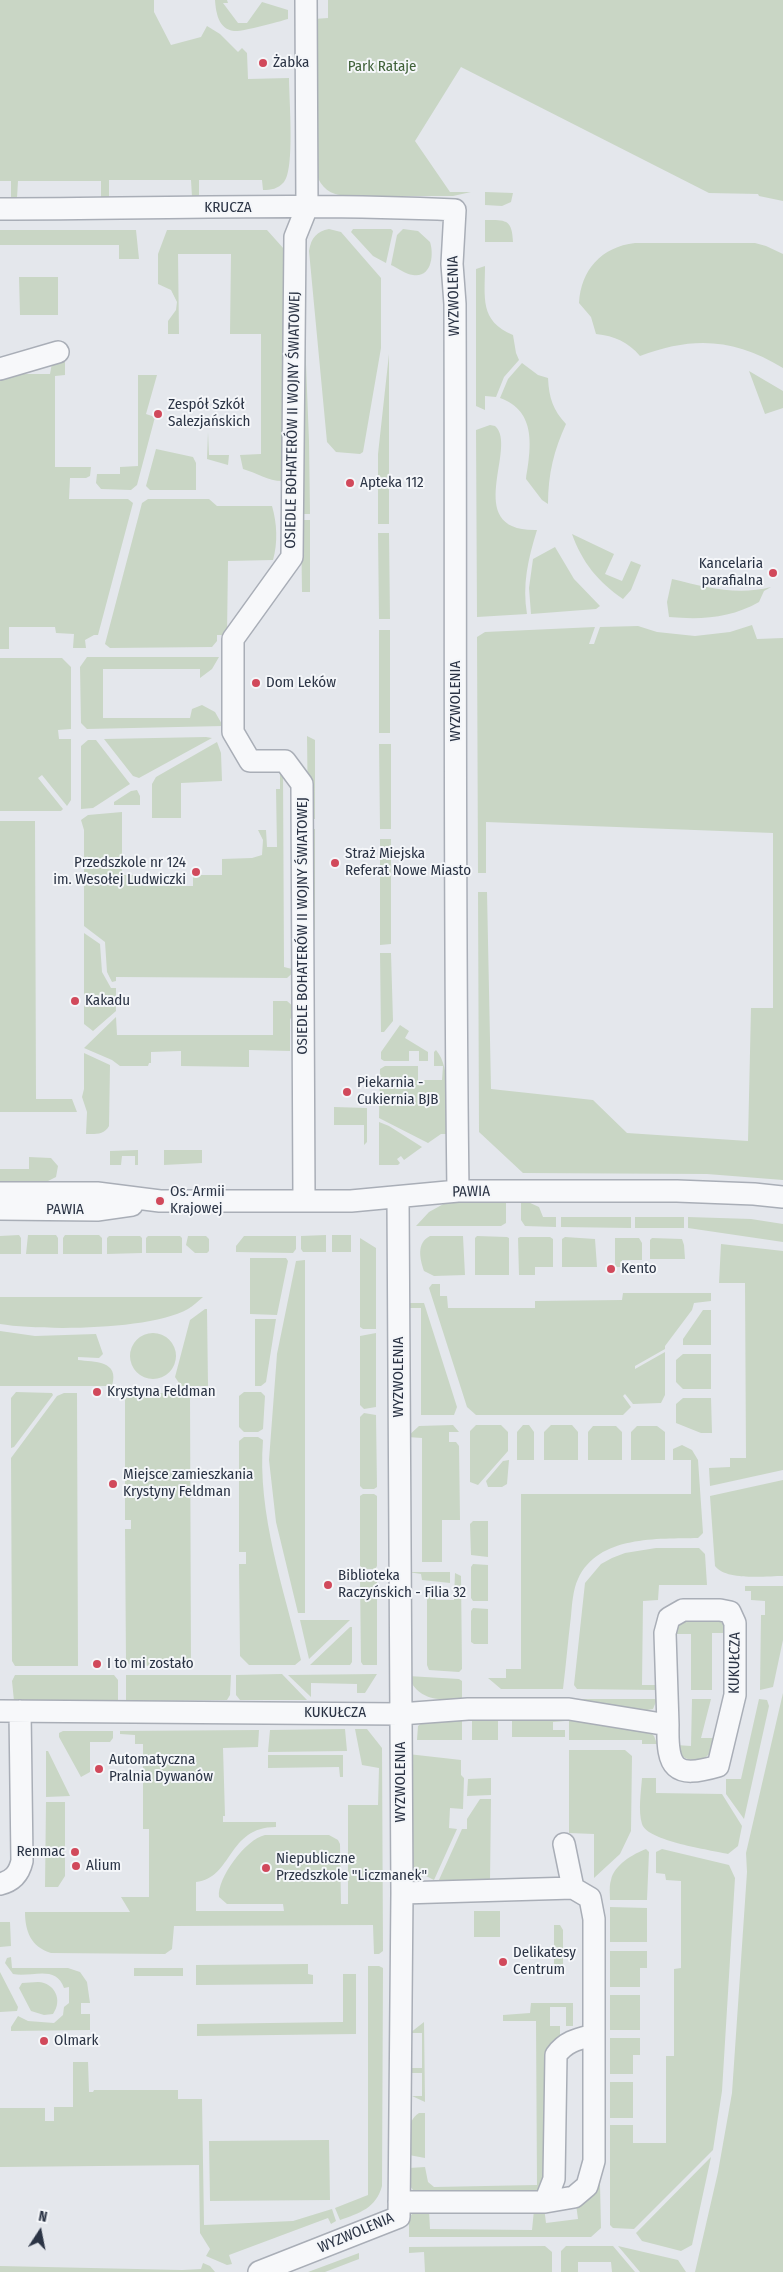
<!DOCTYPE html>
<html>
<head>
<meta charset="utf-8">
<style>
	body { margin:0 }
	#map { position:relative; width:783px; height:2272px; overflow:hidden; background:#e4e7ec; font-family:"Fira Sans Condensed",sans-serif }
	canvas { display:block }
	.north { position:absolute; left:15px; top:2207px; width:50px; height:50px; -webkit-text-stroke:4px #f4f6f9; paint-order:stroke; rotate:11deg; font-size:14px; font-weight:700; line-height:20px; text-align:center; color:#2b3445 }
	.north::after { content:''; display:block; margin:auto; width:18px; height:22px; background:#2b3445; clip-path:polygon(50% 0,100% 100%,50% 72%,0 100%) }
</style>
</head>
<body>
<div id="map">
<canvas width="783" height="2272"></canvas>
<div class="north">N</div>
</div>
<script>
const ctx = document.querySelector('canvas').getContext('2d');
ctx.lineJoin = 'round';
function fillPath(path, color) {
  ctx.fillStyle = color;
  ctx.fill(path, 'evenodd');
}
function stroke(path, color, width, dash) {
  ctx.strokeStyle = color;
  ctx.lineWidth = width;
  ctx.lineCap = dash ? 'butt' : 'round';
  ctx.setLineDash(dash || []);
  ctx.stroke(path);
}
function write(font, color, halo, rows, align = 'center') {
  ctx.font = font + ' "Fira Sans Condensed",sans-serif';
  ctx.lineWidth = 4;
  ctx.setLineDash([]);
  ctx.textBaseline = 'middle';
  ctx.strokeStyle = halo;
  ctx.fillStyle = color;
  for (const [text, x, y, turn = 0] of rows) {
    ctx.save();
    ctx.translate(x, y);
    ctx.rotate((+turn || 0) * Math.PI / 180);
    ctx.textAlign = isNaN(turn) ? turn : align;
    if (halo) ctx.strokeText(text, 0, 0);
    ctx.fillText(text, 0, 0);
    ctx.restore();
  }
}
fillPath(new Path2D(`
	M0 0H154V12L171 45 201 37 207 26 220 34 238 52 242 48 247 53 248 79 289 78C289 99 295 169 284 182 278 189 271 190 263 190L262 180H199V197H192L191 180H109V197H101V181H18L17 198H11V181H0Z
	M215 0H227L228 3H223L238 23H247L262 2 288 10V19C278 22 242 32 234 31 218 29 216 12 215 0Z
	M328 0H783V201L759 196 758 194 709 193 461 67 415 141 450 192H471L453 196H346C330 195 321 188 316 173L314 19 328 18Z
	M485 192 513 193 511 202 502 206 485 205Z
	M485 220C506 220 512 219 513 242H485Z
	M329 229 341 232 381 278V348L363 452 360 454 336 452 327 442 309 251C311 238 317 231 329 229Z
	M391 229 393 231 386 263 373 256 351 232 353 229Z
	M403 229 418 231 430 242C434 254 432 278 413 275 405 274 398 268 391 265L397 235Z
	M0 230H136L139 259H119V245H0Z
	M167 230H267L284 249 286 472 282 481C268 481 257 473 243 469L240 455 261 454V334H230L231 254H178L179 334H168V321L176 310 177 302 171 290 158 284V254Z
	M635 243H755L766 246 783 254V368C735 338 692 336 640 356 628 342 615 336 596 334L591 317 579 303C581 270 601 247 635 243Z
	M485 266C485 297 479 321 513 335L516 353 519 360 504 377 496 397 485 396V410L476 406V269Z
	M19 277H58V315H20Z
	M303 287 309 441 310 514H301Z
	M389 354V524H378V454Z
	M56 362H65V375L55 376V467H91L90 476 86 478H70L69 499H128L133 503 98 635H94L85 640 86 648H73L74 634 56 633 55 627H9V649H0V374H50L52 363Z
	M522 363 538 375 548 378C549 398 553 410 566 424 554 450 548 474 548 504L542 500 526 479C531 448 537 411 500 398L508 379Z
	M749 371 783 391V408L765 414Z
	M138 375H157L146 414 155 417 137 485 131 490 101 489 96 483 97 474H120V467L138 466Z
	M490 425 495 426C519 446 460 532 537 530 528 559 522 585 527 614L477 617 476 430Z
	M208 432 209 455H229L228 465 207 459Z
	M156 449 193 457 196 463V490H150L146 486Z
	M148 499H209L217 506H272C277 523 278 543 273 560L228 561 227 635H217V641L212 647 110 648 105 644 142 503Z
	M301 520H310V592H302Z
	M378 533H389L390 619H379Z
	M572 534 614 554 605 574 622 581 631 561 641 565 631 590 623 599C598 582 582 562 572 534Z
	M555 547 574 579 600 606 596 609 531 614 529 588 533 559Z
	M672 579C705 587 737 596 771 587L764 591 759 602C731 618 702 620 669 617L667 602Z
	M752 625 757 639 783 638V1180L707 1174 523 1173 479 1132 478 892H487L491 1089 593 1100 627 1133 748 1141 751 1008H773V833L486 822V873H478L477 637 485 632 595 627 589 644H594L600 627 638 626 657 632 695 636 730 632Z
	M379 630H390V733H379Z
	M87 657H219L212 669 200 678V669H103V718H190L192 709 202 705 215 712 223 726 87 729 81 723 80 667Z
	M0 658H62L71 667V729L58 730 59 739H71V800L67 806 42 775 38 778 63 809 61 811H0Z
	M307 736 315 740V819H308Z
	M206 737 212 738 139 778 133 776 104 739Z
	M88 740H96L130 784 93 808 81 809V746Z
	M217 742 221 753 222 781 181 783V818H152V784L156 777Z
	M379 744H391V829H380Z
	M280 772H283L284 967 296 970 287 978 116 977V981L112 982 107 972 105 942 84 926V830L81 820 88 815 122 812V875H133L134 878H137V875H157V886H193V875H222V859L252 858 262 855 263 840 258 830H266L267 847H277L276 789H280Z
	M137 790 140 796V805H114V802L131 791Z
	M0 821H35L36 1099H72L77 1112H0Z
	M308 829H315V930H308Z
	M380 839H391V944L380 945Z
	M84 933 100 944 102 972 111 988H116V1011L93 1031 84 1024Z
	M380 953H391L393 1021 384 1032H381Z
	M273 1001H287L295 1008 290 1020V1051L249 1050V1067L181 1066V1051L151 1052V1063H149L148 1066H120L112 1060 84 1048 116 1017 117 1035H273Z
	M400 1025 409 1031 405 1038 428 1052V1061H419V1051H409V1061H384L381 1059V1052Z
	M436 1050C452 1068 446 1110 446 1134H441L428 1143 379 1118 380 1069 385 1066H418V1080H442L443 1066H434V1052Z
	M84 1053 110 1065 109 1126C104 1135 96 1134 86 1134L87 1112 82 1097 84 1089Z
	M334 1107 367 1108V1142L364 1145V1125H334Z
	M379 1122 389 1126 422 1147 404 1160 401 1156 397 1159 400 1163 398 1165H379Z
	M138 1150V1165H135V1156H122L121 1165H110V1151Z
	M164 1150H202V1163L164 1165Z
	M29 1157 51 1158 58 1166 56 1177 48 1181H0V1169H29Z
	M447 1202H506V1223L501 1226H416L429 1212Z
	M521 1202H528L539 1207 543 1217H556V1227L525 1226 521 1220Z
	M561 1217H631V1228L561 1227Z
	M635 1217H684V1228H635Z
	M688 1217 751 1219 783 1224V1242L688 1228Z
	M19 1235 21 1238V1254H0V1236Z
	M28 1235H56L58 1238V1254H26Z
	M65 1235H99L102 1238V1254H63V1238Z
	M326 1235V1252H303L301 1249V1236Z
	M332 1235H351V1252H332Z
	M109 1236H140L142 1238V1253L107 1254V1238Z
	M148 1236H180L182 1238V1253H146V1238Z
	M188 1236H206L209 1239V1251L207 1253H195L186 1245Z
	M244 1236H296V1249L293 1253 236 1252V1246Z
	M430 1236H463L465 1275 434 1276 424 1271C420 1259 416 1243 430 1236Z
	M477 1236 507 1237 509 1238V1275H475V1238Z
	M520 1237H550L553 1239V1267H535V1275H519L518 1238Z
	M565 1237 595 1239 597 1267H562V1239Z
	M360 1238 376 1248V1329H363L360 1327Z
	M615 1238H639L642 1243V1260H622V1267H615Z
	M652 1238 682 1239 684 1245 685 1259H650V1240Z
	M721 1244 783 1251V1470L710 1486 709 1468 730 1467V1458H746L745 1283H719Z
	M250 1258H286L288 1261 277 1315 250 1314Z
	M305 1260V1613H298L276 1522 269 1460 277 1354 296 1261Z
	M432 1284H440V1296H447L448 1308H535V1301L622 1300 623 1293H711V1301L694 1303 692 1310 665 1346V1349L635 1366V1369L665 1352V1395L661 1403 633 1404 625 1394 623 1396 631 1407 623 1415H476L467 1407 429 1288Z
	M0 1297H203C198 1301 193 1306 188 1309 151 1330 43 1331 0 1324Z
	M406 1303H424L457 1407 454 1415H421V1308H406Z
	M205 1309H207L208 1386H181L175 1377 190 1320Z
	M703 1310H711V1345H683V1339Z
	M255 1319H276L266 1382 261 1386H255Z
	M0 1331 35 1336 96 1334 103 1354 99 1358 78 1357V1360C94 1362 120 1360 112 1386H0Z
	M376 1333V1407L364 1409 360 1405V1336Z
	M130 1356a23 23 0 1 1 46 0a23 23 0 1 1-46 0Z
	M683 1354H711V1389H683L676 1382V1360Z
	M16 1392 52 1393 53 1395 14 1447 11 1448V1398Z
	M244 1392H261L265 1396 263 1429 258 1432H244L239 1427V1396Z
	M64 1393H77L78 1666H15L12 1661 11 1458 57 1396Z
	M130 1393H190L191 1665 132 1666 126 1662 125 1529H131V1520H125V1400Z
	M683 1398H711L712 1433H701L676 1423V1404Z
	M364 1413 376 1415 377 1487 374 1489H363L360 1486V1417Z
	M453 1425 459 1432H449V1442H456L459 1446 460 1520H442V1562H422V1438L407 1437 419 1426Z
	M476 1425H501L508 1432V1451L478 1485 470 1482V1431Z
	M523 1425H529L534 1432V1460H517V1432Z
	M551 1425H572L578 1432V1460H544V1432Z
	M593 1426H616L622 1432V1460H588V1432Z
	M637 1426H657L665 1432V1460H631V1432Z
	M244 1437H258L263 1440C257 1514 284 1589 301 1660L295 1665H249L240 1656 239 1564H246V1552H239V1441Z
	M682 1445 692 1450 698 1460 703 1533 698 1538C658 1539 598 1535 578 1579 573 1589 572 1605 571 1616 568 1640 566 1665 563 1689H501L488 1678H506V1669H521V1494H691V1460H673V1449Z
	M509 1460 507 1484 502 1487H488L486 1481 503 1461Z
	M783 1480V1576C766 1576 726 1581 715 1566L710 1496Z
	M363 1494H374L377 1496V1566L375 1569H363L360 1566V1496Z
	M473 1521H488V1557L471 1555 470 1524Z
	M656 1548H699L705 1554 707 1585H659L658 1600 643 1601 642 1685H657V1690L577 1689 574 1685 585 1583 601 1564 612 1558 625 1553Z
	M473 1564 488 1565V1601H473L471 1598V1567Z
	M408 1572H450V1583L422 1580 421 1574Z
	M455 1573 461 1576 462 1669 459 1672 429 1670 427 1665V1600L431 1591H435L436 1600H454Z
	M363 1574H375L377 1576V1665H363L361 1662 360 1577Z
	M745 1586H783V1640L773 1687 760 1690 761 1615H765V1601L751 1600V1591H745Z
	M473 1608 488 1609V1644H474L471 1642V1611Z
	M689 1619 719 1620 723 1624 727 1633H712V1690H691V1634H676L678 1626Z
	M300 1620H350L309 1659Z
	M350 1627H352V1662L350 1665H310Z
	M282 1674 307 1700H240L236 1695V1675Z
	M377 1674 365 1693H357V1684L311 1683V1697L288 1675Z
	M15 1675H114L118 1680V1700L14 1701 12 1681Z
	M126 1675H231L230 1695 227 1700 126 1701Z
	M408 1676 459 1679 462 1681V1700C439 1700 418 1701 408 1676Z
	M783 1693V2272H695L718 2172 732 2093 747 1872 746 1853Z
	M578 1699H657L653 1709 642 1711Z
	M692 1699H711L701 1738H716L712 1752 702 1760C688 1761 680 1759 676 1745L691 1746Z
	M759 1699 767 1700 769 1706 744 1819 726 1794V1779H741Z
	M462 1718V1740H417L418 1726 424 1721Z
	M472 1718H498V1740H472Z
	M512 1718H565V1721L553 1722V1730H565V1737H512Z
	M569 1718 650 1732 654 1736 657 1744H642V1740H569Z
	M345 1729 347 1751 268 1752 270 1730Z
	M355 1729H367L382 1748 383 1951 379 1954H374L373 1925 174 1926 172 1949 165 1954 51 1953C31 1947 25 1931 25 1912H130L121 1897H149V1829H143V1744H135V1735L120 1734V1731L259 1730 258 1747 223 1748 225 1816H223V1822H276V1827C227 1827 233 1878 196 1882V1911H284L283 1904H227L219 1897C217 1878 246 1839 265 1835H329L338 1840 340 1844 341 1904H348V1805H378L379 1768 362 1765Z
	M63 1731H113V1738L110 1742H90V1772L81 1777 59 1737V1733Z
	M569 1750H625L632 1756 631 1831 620 1854 594 1878V1834L569 1833Z
	M46 1751H48L70 1796 46 1797Z
	M408 1754 461 1760V1775L464 1778 463 1809 450 1808 449 1828 457 1829 434 1880 424 1875 419 1880 411 1869Z
	M268 1755H343V1777H340L339 1767 268 1768Z
	M491 1778V1795L467 1796 468 1779Z
	M642 1778H656V1793L722 1794 742 1826 738 1846 728 1854C711 1850 647 1841 642 1824 638 1811 641 1792 642 1778Z
	M480 1799H491L490 1882H438L462 1829H467V1819Z
	M46 1802H65V1876L58 1887H45Z
	M646 1849 649 1852 647 1900H610C610 1893 609 1886 611 1880 614 1865 633 1854 646 1849Z
	M662 1849 729 1865 735 1878 722 2091 713 2150 634 2229 613 2228 610 2225V2125H633V2143H666V2056H674V1969L681 1968V1881L666 1880 665 1874 656 1873V1852Z
	M610 1907 647 1908V1942H610Z
	M474 1911H500V1937H474Z
	M0 1922H10L11 1946 0 1947Z
	M554 1925H560L563 1930V1970L560 1974H554Z
	M610 1951H647V1968H640V1987H610Z
	M11 1957 12 1968H68L80 1972 87 1982 90 2003H81V2014H90V2030L11 2031V2027L18 2016 28 2021 54 2023 63 2015 64 2007 69 2003V1987L64 1988C56 1964 31 1978 13 1974L5 1963 7 1958Z
	M308 1964V1974L313 1975V1984L196 1985V1965Z
	M368 1966H379L383 1968 382 2186C376 2208 360 2213 340 2220L335 2208 368 2195Z
	M134 1968H183V1976H134Z
	M0 1972 18 2007 17 2011 0 2012Z
	M343 1974H356V2034L197 2036V2024L343 2022Z
	M38 1982C55 1983 63 2000 53 2014L44 2015 31 2011 19 1988 22 1983Z
	M610 1995H640V2030H610Z
	M531 2003H573V2026H566V2007H550V2026H560V2038L549 2179 541 2192 416 2194 410 2186 409 2168 425 2167 428 2182 434 2187 537 2185 536 2021H503V2015L530 2013Z
	M424 2022 425 2102 412 2096H422V2073H409V2068H422V2033H410Z
	M610 2038H640V2055H633V2074H610Z
	M73 2062H88L89 2092H93L94 2090H178V2099H202L204 2225 293 2221 332 2209 336 2221 331 2224 328 2218 229 2255 232 2264 227 2265 206 2256 210 2249 200 2233 199 2165 0 2167V2108H45V2121H54V2107H73Z
	M610 2082H633V2118H610Z
	M419 2113H425V2158L409 2155C409 2140 405 2122 419 2113Z
	M329 2140 330 2200 210 2201 209 2141Z
	M711 2157 692 2245 681 2251 642 2241 636 2233Z
	M596 2183 600 2184 601 2228 591 2237H409V2218L415 2210 429 2211 430 2229 532 2230 534 2210 544 2207 546 2223 578 2219 576 2204Z
	M545 2246 552 2252V2272H425L424 2252 409 2253V2247Z
	M566 2246H613L635 2272H612L611 2262H578V2272H561V2251Z
	M618 2246 678 2260 686 2272H640Z
	M359 2253V2259L325 2272H308Z
	M203 2263 210 2266 215 2272H0V2266L182 2270 201 2269Z`), '#c9d6c5');
const minor = new Path2D(`
	M0 209C152 209 304 203 455 210L452 264 455 304C456 600 454 895 458 1191
	M0 369 58 352
	M0 1193H97L160 1201H351L458 1191H677L754 1194 783 1197
	M304 1200 302 784 285 761H250L233 732V639L292 557 295 237 307 207 306 0
	M0 1209 97 1210 132 1205
	M0 1711 400 1714 468 1709H569L668 1725 665 1633 669 1618 683 1610H720L730 1612 735 1623V1695L718 1766C674 1779 667 1768 668 1725
	M564 1844 573 1888
	M0 1884C13 1881 19 1874 22 1861L20 1711
	M399 2202H545L574 2197 587 2186 594 2161V1919L590 1898 573 1888 402 1893
	M545 2202 554 2179 556 2055C566 2041 578 2039 594 2035
	M259 2272 399 2217 402 1893 398 1197`);
stroke(minor, '#a9aeb7', 24);
stroke(minor, '#f7f8fa', 21);
for (const [x, y, r, color] of [
	[263,63,5,"#d1495b"],
	[158,414,5,"#d1495b"],
	[350,483,5,"#d1495b"],
	[773,573,5,"#d1495b"],
	[256,683,5,"#d1495b"],
	[335,863,5,"#d1495b"],
	[196,872,5,"#d1495b"],
	[75,1001,5,"#d1495b"],
	[347,1092,5,"#d1495b"],
	[160,1201,5,"#d1495b"],
	[611,1269,5,"#d1495b"],
	[97,1392,5,"#d1495b"],
	[113,1484,5,"#d1495b"],
	[328,1585,5,"#d1495b"],
	[97,1664,5,"#d1495b"],
	[99,1769,5,"#d1495b"],
	[75,1852,5,"#d1495b"],
	[76,1866,5,"#d1495b"],
	[266,1868,5,"#d1495b"],
	[503,1962,5,"#d1495b"],
	[44,2041,5,"#d1495b"]
]) {
  const dot = new Path2D();
  dot.arc(x, y, r, 0, 2 * Math.PI);
  ctx.fillStyle = color;
  ctx.fill(dot);
  stroke(dot, '#f4f6f9', 2);
}
write('15px', '#2b3445', '#f4f6f9', [
	["Żabka",273,63],
	["Zespół Szkół",168,405],
	["Salezjańskich",168,422],
	["Apteka 112",360,483],
	["Kancelaria",763,564,"right"],
	["parafialna",763,581,"right"],
	["Dom Leków",266,683],
	["Straż Miejska",345,854],
	["Referat Nowe Miasto",345,871],
	["Przedszkole nr 124",186,863,"right"],
	["im. Wesołej Ludwiczki",186,880,"right"],
	["Kakadu",85,1001],
	["Piekarnia -",357,1083],
	["Cukiernia BJB",357,1100],
	["Os. Armii",170,1192],
	["Krajowej",170,1209],
	["Kento",621,1269],
	["Krystyna Feldman",107,1392],
	["Miejsce zamieszkania",123,1475],
	["Krystyny Feldman",123,1492],
	["Biblioteka",338,1576],
	["Raczyńskich - Filia 32",338,1593],
	["I to mi zostało",107,1664],
	["Automatyczna",109,1760],
	["Pralnia Dywanów",109,1777],
	["Renmac",65,1852,"right"],
	["Niepubliczne",276,1859],
	["Przedszkole \"Liczmanek\"",276,1876],
	["Alium",86,1866],
	["Delikatesy",513,1953],
	["Centrum",513,1970],
	["Olmark",54,2041]
], 'left');
write('15px', '#3f6138', '#f4f6f9', [
	["Park Rataje",382,67]
]);
write('15px', '#2b3445', '#f4f6f9', [
	["KRUCZA",228,208],
	["WYZWOLENIA",454,296,-91],
	["OSIEDLE BOHATERÓW II WOJNY ŚWIATOWEJ",293,420,-89],
	["WYZWOLENIA",456,701,-90],
	["OSIEDLE BOHATERÓW II WOJNY ŚWIATOWEJ",303,926,-90],
	["PAWIA",471,1192,-1],
	["PAWIA",65,1210],
	["WYZWOLENIA",399,1377,-90],
	["KUKUŁCZA",735,1663,-89],
	["KUKUŁCZA",335,1713],
	["WYZWOLENIA",401,1782,-90],
	["WYZWOLENIA",356,2233,-23]
]);
</script>
</body>
</html>
